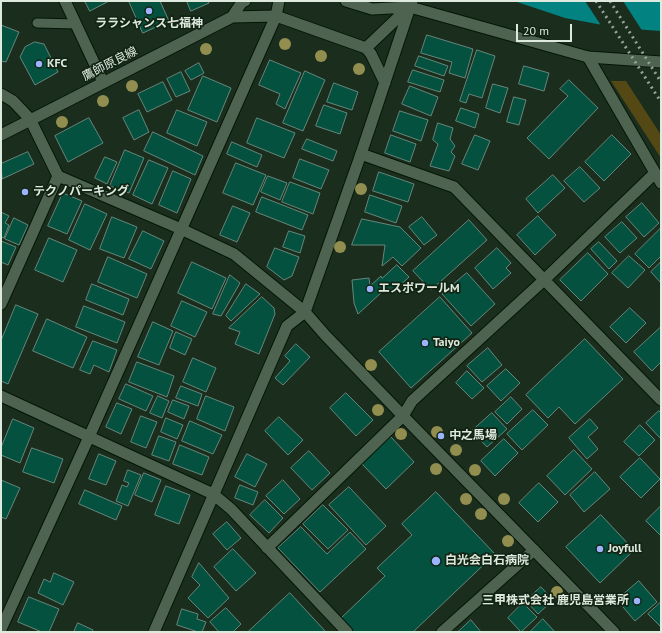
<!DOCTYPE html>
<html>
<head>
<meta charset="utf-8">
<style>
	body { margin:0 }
	#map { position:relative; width:662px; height:633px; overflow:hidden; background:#1b2e1d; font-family:"PT Sans",sans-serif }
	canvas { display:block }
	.frame { position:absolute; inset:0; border:2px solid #deeade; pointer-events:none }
	.scale { position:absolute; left:516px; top:24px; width:56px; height:18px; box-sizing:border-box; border:2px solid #deeade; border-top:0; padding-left:5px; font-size:12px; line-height:14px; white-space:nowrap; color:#deeade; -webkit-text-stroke:3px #122413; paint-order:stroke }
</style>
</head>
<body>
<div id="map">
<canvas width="662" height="633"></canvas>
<div class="frame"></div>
<div class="scale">20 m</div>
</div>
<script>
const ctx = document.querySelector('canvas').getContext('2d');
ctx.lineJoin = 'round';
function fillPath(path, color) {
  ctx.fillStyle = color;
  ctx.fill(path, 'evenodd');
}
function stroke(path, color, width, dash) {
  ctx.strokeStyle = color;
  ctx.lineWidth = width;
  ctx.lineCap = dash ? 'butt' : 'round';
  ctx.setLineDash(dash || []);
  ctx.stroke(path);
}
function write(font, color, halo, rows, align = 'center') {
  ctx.font = font + ' "PT Sans","Noto Sans JP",sans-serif';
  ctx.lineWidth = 3.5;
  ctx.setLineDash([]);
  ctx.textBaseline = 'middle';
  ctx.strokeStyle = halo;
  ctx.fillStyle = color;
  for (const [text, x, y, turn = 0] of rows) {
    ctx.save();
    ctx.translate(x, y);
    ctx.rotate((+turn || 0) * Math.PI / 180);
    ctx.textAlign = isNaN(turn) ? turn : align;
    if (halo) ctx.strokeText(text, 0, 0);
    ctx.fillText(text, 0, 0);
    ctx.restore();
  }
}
fillPath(new Path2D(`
	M611 81H626L661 135V158Z`), '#544915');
fillPath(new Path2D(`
	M514 1H661V31L619 28 565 18Z`), '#038282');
fillPath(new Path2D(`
	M585 1H623L643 32 619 30 602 27Z`), '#1b2e1d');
const building = new Path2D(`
	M85 1H109L90 11Z
	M129 1H160L169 21 143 33Z
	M187 1H208L209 3 191 11Z
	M1 25 19 32 6 62 1 61Z
	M427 35 473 49 465 78 449 73 452 62 421 53Z
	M35 42 44 44 58 72 35 85 20 57 25 47Z
	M477 50 495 56 482 98 469 94 466 103 460 101Z
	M419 56 448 66 444 76 415 66Z
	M270 60 301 73 285 109 276 104 280 94 259 85Z
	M199 63 204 73 191 80 185 71Z
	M524 66 549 73 544 91 519 84Z
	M413 70 444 80 440 92 408 82Z
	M305 71 325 80 303 131 283 123Z
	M181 72 190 91 176 97 167 79Z
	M203 76 231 88 217 122 188 110Z
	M569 80 598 108 549 159 527 138 568 96 560 89Z
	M163 82 172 100 147 112 138 94Z
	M334 83 358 92 352 110 327 102Z
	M493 84 508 88 500 113 486 108Z
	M410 86 438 97 431 116 402 104Z
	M514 97 526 100 519 125 507 122Z
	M324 105 347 113 340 134 316 126Z
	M461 108 479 114 475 128 456 121Z
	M139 110 149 132 134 140 123 118Z
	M177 110 207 122 197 146 167 133Z
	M400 111 428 120 421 141 393 131Z
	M89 118 103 143 68 162 55 136Z
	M257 118 295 133 284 158 247 143Z
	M438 123 453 128 450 139 455 146 451 152 455 156 449 171 430 166 438 144 433 140Z
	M153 132 203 156 195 175 144 151Z
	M391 135 416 144 410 162 385 153Z
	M475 135 490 141 478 170 462 164Z
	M612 135 631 154 604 181 585 162Z
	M307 139 337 151 333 161 302 149Z
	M232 142 262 155 257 167 227 154Z
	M125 150 144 158 129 193 110 186Z
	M28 152 34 164 2 179 1 164Z
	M105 157 117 162 107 184 95 178Z
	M300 159 329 170 321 189 293 178Z
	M149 160 168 168 152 204 133 195Z
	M236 163 266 175 253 205 223 193Z
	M580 167 600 188 584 202 564 181Z
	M173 171 191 179 177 213 159 205Z
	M379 172 414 184 408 202 373 191Z
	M553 175 565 188 538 213 526 199Z
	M268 176 287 183 280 200 261 192Z
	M290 182 320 193 313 214 282 202Z
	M63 193 82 201 67 234 48 226Z
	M370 195 402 206 396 223 365 212Z
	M262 197 308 215 302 230 256 212Z
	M642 203 659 223 644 237 626 217Z
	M85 204 107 214 90 250 69 240Z
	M233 206 250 213 237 242 220 235Z
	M1 212 9 216 5 223 9 225 4 238 1 237Z
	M538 216 556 235 535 255 517 235Z
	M112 217 137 227 124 258 100 249Z
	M422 217 437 235 424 245 409 227Z
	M14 218 28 225 19 245 5 239Z
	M362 219 400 227 421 248 402 266 393 257 382 266 385 245H352Z
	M469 220 487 240 431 290 413 271Z
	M622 222 637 238 620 253 605 237Z
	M661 228V256L649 268 635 254Z
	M143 231 164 241 151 269 129 259Z
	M289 231 305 236 300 253 283 247Z
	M49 238 77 250 63 282 35 270Z
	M1 241 16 247 8 265 1 262Z
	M599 242 617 261 609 269 591 249Z
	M275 248 299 257 292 276 284 280 267 267Z
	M497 248 511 263 506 268 511 273 493 289 475 268Z
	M588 253 608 274 581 301 560 280Z
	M629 256 645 270 628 288 612 273Z
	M108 257 147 274 137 298 98 282Z
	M192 262 226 278 212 309 178 293Z
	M661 262V283L651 272Z
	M397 265 409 277 393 292 389 288 384 293 383 291 358 314 354 303 352 280 369 278 370 286 381 276 382 278Z
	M467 273 495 304 471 326 442 294Z
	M230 275 240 283 221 316 213 314Z
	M92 284 129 299 123 315 86 300Z
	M246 284 260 294 231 321 226 316Z
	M262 297 274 308 275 314 259 354 235 344 240 332 229 328Z
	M440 297 472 333 411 388 379 352Z
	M182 301 207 312 195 337 171 326Z
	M16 305 38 314 8 384 1 381V341Z
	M84 306 125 322 117 343 76 327Z
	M630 308 646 323 626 343 610 327Z
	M47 319 87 337 73 368 33 351Z
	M153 322 173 331 159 365 138 357Z
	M661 327V362L652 371 634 352Z
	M176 332 192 339 185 355 170 348Z
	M585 339 623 379 575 424 559 407 548 418 526 395Z
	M93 341 117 350 109 372 94 365 90 374 80 370Z
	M296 344 310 357 283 385 275 378 290 361 285 356Z
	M488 348 502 365 482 382 467 366Z
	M193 358 216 368 206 392 183 382Z
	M137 362 174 376 167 397 129 382Z
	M506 369 520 383 501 401 487 386Z
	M467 371 484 388 472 399 456 383Z
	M126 384 153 396 146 411 119 399Z
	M181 386 202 394 198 406 176 398Z
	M346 393 373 420 356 436 330 408Z
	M158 396 169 401 162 418 150 413Z
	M206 396 234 407 225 431 197 419Z
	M511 397 522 409 507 424 495 412Z
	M173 400 189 406 184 419 168 412Z
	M117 403 132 409 121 434 106 427Z
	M533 410 548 425 522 450 507 434Z
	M659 411 661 413V439L646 423Z
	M492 413 507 429 487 447 472 431Z
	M141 416 157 422 146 448 131 442Z
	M279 417 303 440 288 455 265 431Z
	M166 418 183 425 177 439 161 432Z
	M13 419 34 428 20 463 1 455V448Z
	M590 419 598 428 588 437 598 449 587 459 569 438Z
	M190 421 222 435 213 454 182 441Z
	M640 425 655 440 639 456 624 442Z
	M159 436 176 442 169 461 152 455Z
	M391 437 414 462 386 489 362 464Z
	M504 439 518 453 495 476 481 461Z
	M180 445 209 457 202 475 173 464Z
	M32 448 63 459 54 483 23 472Z
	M574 450 592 469 565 495 547 476Z
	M309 451 330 473 312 490 291 468Z
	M99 454 116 461 106 485 89 479Z
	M247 454 267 464 255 487 235 477Z
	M640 458 660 479 641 498 620 477Z
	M128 470 141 475 128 506 116 501 122 485 127 487 129 483 124 481Z
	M595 472 610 489 584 512 570 495Z
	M144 473 161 480 152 502 135 495Z
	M1 480 20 488 6 519 1 517Z
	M283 480 300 499 284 514 266 496Z
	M539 483 558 502 538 522 519 503Z
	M240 485 258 492 253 505 235 498Z
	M166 486 190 495 179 524 155 515Z
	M349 487 386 526 366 545 329 505Z
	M85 490 122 506 116 520 79 504Z
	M436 492 495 554 413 632H351L339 620 385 576 377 568 412 535 402 524Z
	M265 500 283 518 269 533 250 515Z
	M323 505 348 530 328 549 303 524Z
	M661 506V536L646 521Z
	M601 515 634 550 600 583 566 547Z
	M227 522 241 538 227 550 213 534Z
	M301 527 327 554 350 532 366 549 320 592 278 548Z
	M233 549 256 573 236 591 214 567Z
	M199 563 229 598 208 618 188 598 200 585 192 577Z
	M54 573 74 582 63 605 38 593 44 579 50 582Z
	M639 581 657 602 635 621 617 600Z
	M541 587 553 600 538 614 526 601Z
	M290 593 326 632H248Z
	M29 597 59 609 49 632H42L18 622Z
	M661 602V627L648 614Z
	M523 603 537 617 521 632 508 618Z
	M226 608 241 624 233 632H219L210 622Z
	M182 609 198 614 197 619 206 622 202 632H198L177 625Z
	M543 619 555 632H530Z
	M471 620 481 632H458Z
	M78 623 93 630 92 632H74Z`);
fillPath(building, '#04513f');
stroke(building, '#67867b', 1);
const service = new Path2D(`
	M37 23 76 24`);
const minor = new Path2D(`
	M65 1 103 82
	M588 57 661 183
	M1 94 13 101 30 119 58 176 1 304
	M361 154 454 187 661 400
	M58 176 181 229 234 254 305 312 287 326 154 632
	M1 396 213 494 231 509 347 632
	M267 548 403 416 412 401 544 280 655 173
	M1 629 89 437 276 16 279 1
	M442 632 534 550`);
const tertiary = new Path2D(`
	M346 1 372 9 410 7 588 57 661 62
	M412 1 361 154 305 312 326 336 403 416 614 632
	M232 17 242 2 245 1
	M366 48 371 54 385 83
	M1 135 232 17 276 16 366 48 408 8`);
stroke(service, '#051606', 11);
stroke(minor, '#051606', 13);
stroke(tertiary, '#051606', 13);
stroke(service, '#4f6450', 9);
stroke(minor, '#4f6450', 11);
stroke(tertiary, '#4f6450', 11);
stroke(new Path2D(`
	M596 1 661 102
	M610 1 661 82`), '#95a496', 3, [2, 4]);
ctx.fillStyle = '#928e50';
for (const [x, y] of [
	[285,44],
	[206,49],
	[321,56],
	[359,69],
	[132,86],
	[103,101],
	[62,122],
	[361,189],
	[340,247],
	[371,365],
	[378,410],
	[437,432],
	[401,434],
	[456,450],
	[436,469],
	[475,470],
	[466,499],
	[504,499],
	[481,514],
	[508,541],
	[557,592]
]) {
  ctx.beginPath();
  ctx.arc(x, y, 6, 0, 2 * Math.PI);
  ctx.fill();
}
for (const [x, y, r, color] of [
	[149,11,4,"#9bb4fd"],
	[39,64,4,"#9bb4fd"],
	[25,192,4,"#9bb4fd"],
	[370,289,4,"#9bb4fd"],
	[425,343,4,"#9bb4fd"],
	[441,436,4,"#9bb4fd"],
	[600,549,4,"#9bb4fd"],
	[436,561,5,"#9bb4fd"],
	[637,601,4,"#9bb4fd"]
]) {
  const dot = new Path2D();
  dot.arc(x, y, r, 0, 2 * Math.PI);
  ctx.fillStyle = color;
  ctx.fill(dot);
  stroke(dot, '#122413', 1.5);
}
write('bold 12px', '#deeade', '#122413', [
	["ララシャンス七福神",149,24,"center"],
	["KFC",47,64],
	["テクノパーキング",33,192],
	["エスポワールM",378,289],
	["Taiyo",433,343],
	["中之馬場",449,436],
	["Joyfull",608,549],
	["白光会白石病院",445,561],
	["三甲株式会社 鹿児島営業所",629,601,"right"]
], 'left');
write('12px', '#deeade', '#122413', [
	["鷹師原良線",110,64,-27]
]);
</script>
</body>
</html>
